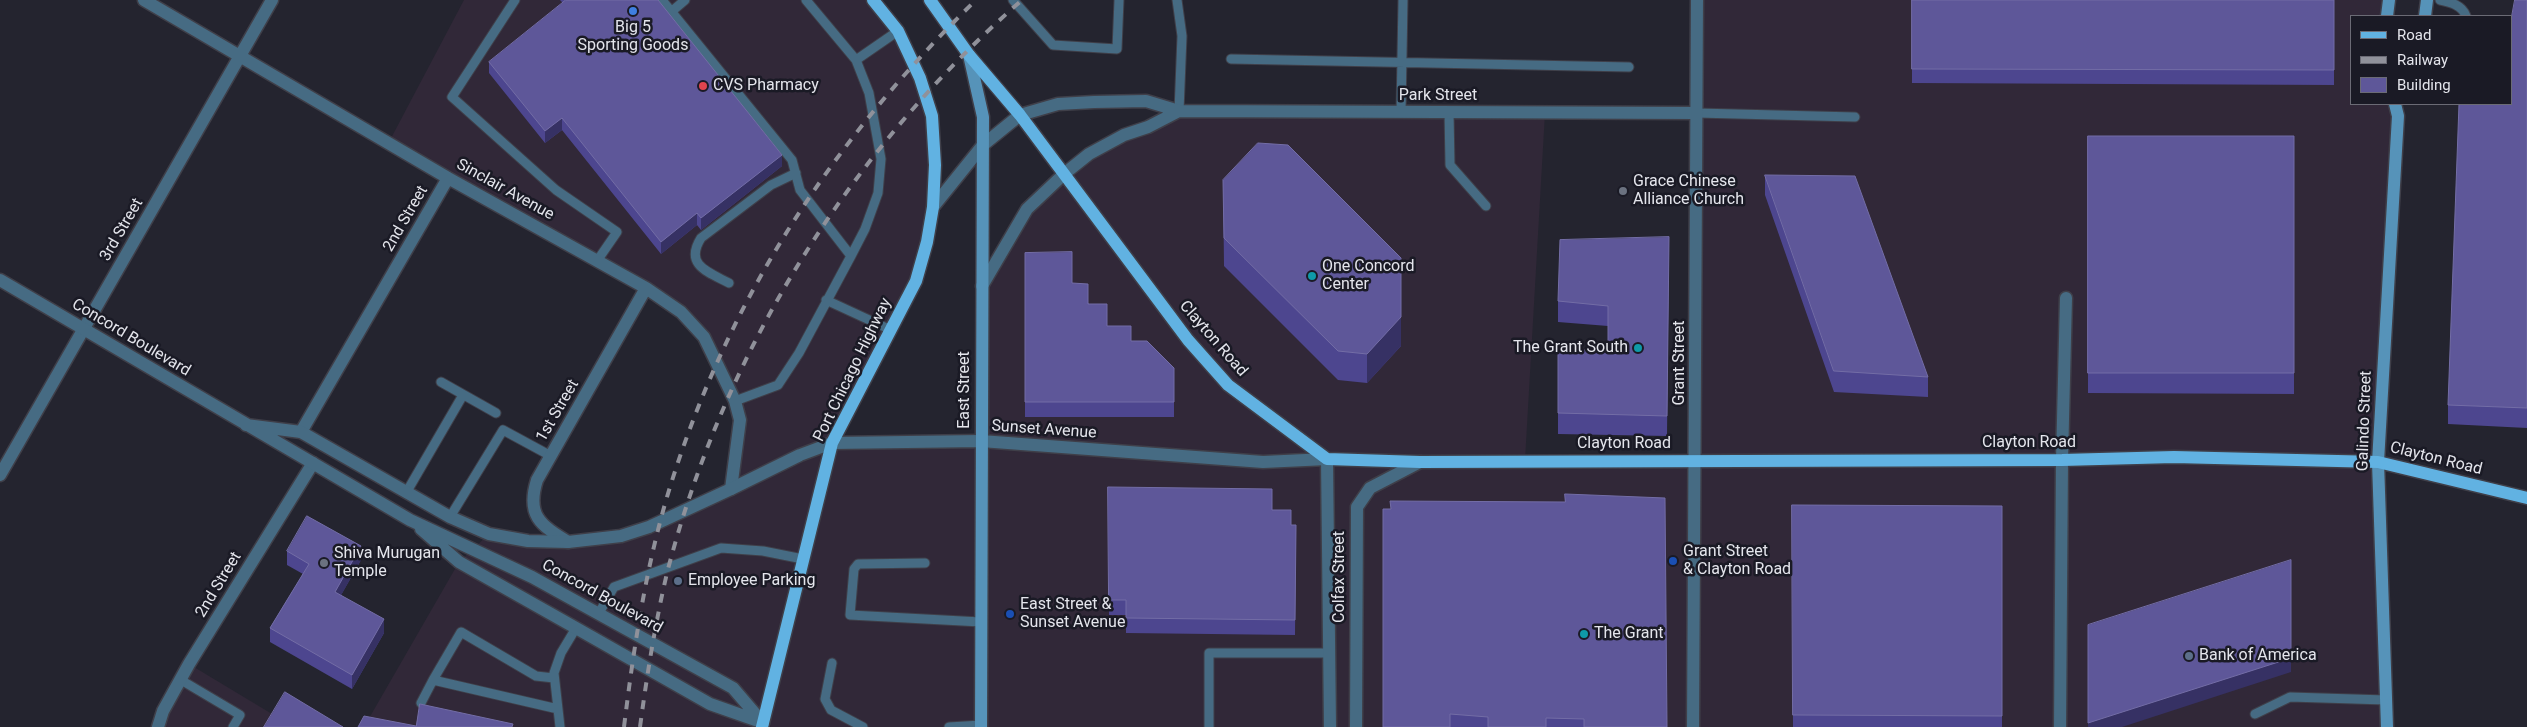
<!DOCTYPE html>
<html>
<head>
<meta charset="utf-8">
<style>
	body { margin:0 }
	#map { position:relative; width:2527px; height:727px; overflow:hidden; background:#24242f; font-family:Roboto,sans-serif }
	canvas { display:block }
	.legend { position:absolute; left:2350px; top:15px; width:162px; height:90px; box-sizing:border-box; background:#1a1a25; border:1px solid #6b6b75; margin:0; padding:6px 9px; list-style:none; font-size:15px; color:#e4e5ec }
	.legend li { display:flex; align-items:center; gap:10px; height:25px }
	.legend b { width:25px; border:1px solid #6b6b75 }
</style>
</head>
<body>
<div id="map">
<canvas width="2527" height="727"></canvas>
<ul class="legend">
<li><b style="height:6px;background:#61b2e2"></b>Road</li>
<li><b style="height:6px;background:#90919a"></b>Railway</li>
<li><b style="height:14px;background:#5e5799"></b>Building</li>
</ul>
</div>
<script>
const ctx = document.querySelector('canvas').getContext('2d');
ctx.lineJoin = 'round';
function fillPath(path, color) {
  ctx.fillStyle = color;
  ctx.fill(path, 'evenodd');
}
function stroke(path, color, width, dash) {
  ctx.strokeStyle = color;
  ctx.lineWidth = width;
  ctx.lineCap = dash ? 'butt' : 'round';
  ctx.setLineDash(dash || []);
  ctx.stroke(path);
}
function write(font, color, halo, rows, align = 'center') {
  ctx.font = font + ' Roboto,sans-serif';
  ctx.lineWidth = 5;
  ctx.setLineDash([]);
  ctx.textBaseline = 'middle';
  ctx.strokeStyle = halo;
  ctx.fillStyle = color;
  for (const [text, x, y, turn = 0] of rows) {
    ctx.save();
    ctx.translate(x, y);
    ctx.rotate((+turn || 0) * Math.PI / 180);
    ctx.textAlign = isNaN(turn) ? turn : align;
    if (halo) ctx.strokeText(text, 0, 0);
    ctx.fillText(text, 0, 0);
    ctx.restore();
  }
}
fillPath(new Path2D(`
	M464 0H873L920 78 935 165 916 281 832 443 981 441 982 286 1027 209 1064 174 1179 111 1545 113 1525 460H1696L1697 0H2389L2387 16H2351V104H2395L2378 462 2387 727H771L764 723 762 727H364L459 562 489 534 599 539 731 489 740 420 728 383 681 312 389 142Z
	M189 664 277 717 271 727H158Z`), '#312838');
const service = new Path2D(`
	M515 0 452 97 556 190 617 232 597 261
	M662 0 792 160 800 190 851 256
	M1013 0 1053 45 1117 49 1119 0
	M1177 0 1182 36 1179 111
	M2440 0C2450 2 2462 5 2466 16
	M671 12 685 0
	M1231 59 1629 67
	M856 60 898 31
	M1401 112 1403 0
	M1449 112 1450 165 1486 206
	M1697 113 1855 117
	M729 283C708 272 684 265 701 238L771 185 796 173
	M826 300 891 330
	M441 382 496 413
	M735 401 778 385 799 353 851 256 865 229 878 193 881 159 869 93 856 60 806 0
	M406 493 463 395
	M450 517 503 430 551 456
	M925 563 858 564 854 569 850 615 981 622
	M599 613 614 587 721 548 763 551 803 559
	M832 663 825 699 831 710 863 727
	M554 678 536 676 461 632 433 680 558 709
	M181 680 240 715 233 727
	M421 703 433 680
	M2255 714 2290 697 2386 700
	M560 727 554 673 561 653 576 628
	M949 727 981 725
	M1209 727V653H1329`);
const pedestrian = new Path2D(`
	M2060 727 2062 460 2066 298`);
const minor = new Path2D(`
	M144 0 448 178 646 288 681 312 704 337 735 401 740 420 731 489
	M933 207 983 145 1020 115 1058 104 1094 102 1146 101 1179 111 1697 113
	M982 286 1027 209 1064 174 1089 154 1124 135 1148 127 1179 111
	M301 432 448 178
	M1327 459 1330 727
	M0 475 272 0
	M568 542C540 525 526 515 537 480L646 288
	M158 727 163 711 189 664 313 463
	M1356 727 1357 507 1370 488 1420 462
	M1693 727 1697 0`);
const tertiary = new Path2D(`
	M0 280 410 520 532 577 733 688 763 723
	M246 425 301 432 450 517 489 534 528 541 568 542 621 536 649 527 731 489 800 455 832 443 981 441 1263 462 1327 459
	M421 529 459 562 576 628 710 704 761 722`);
const secondary = new Path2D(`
	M2387 16 2389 0
	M2425 16 2427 0
	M969 55 983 117 981 727
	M2387 727 2378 462 2398 116 2395 104`);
const primary = new Path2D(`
	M930 0 969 55 1020 115 1188 340 1228 385 1327 459 1420 462 2062 460 2174 457 2378 462 2527 498
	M762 727 832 443 916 281 927 242 933 207 935 165 932 116 920 78 898 31 873 0`);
stroke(service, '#3f3f49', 11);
stroke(pedestrian, '#3f3f49', 15);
stroke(minor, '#3f3f49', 15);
stroke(tertiary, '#3f3f49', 15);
stroke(secondary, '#3f3f49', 15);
stroke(primary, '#3f3f49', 15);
stroke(service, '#466b83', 9);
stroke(pedestrian, '#466b83', 12);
stroke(minor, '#466b83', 12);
stroke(tertiary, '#466b83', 12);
stroke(secondary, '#5693b9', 12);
stroke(primary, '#61b2e2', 12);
stroke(new Path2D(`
	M624 727C634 646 646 565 670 487 729 297 834 138 976 0
	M640 727C647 675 655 624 667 573 724 351 850 150 1022 0`), '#90919a', 4, [9, 9]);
fillPath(new Path2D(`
	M560 0H658L782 166 701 230 697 225 661 254 562 130 545 143 489 73V62L563 3Z
	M1912 0H2334V85L1912 83Z
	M2527 0V428L2448 424V405L2511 104Z
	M2088 136H2294V394L2088 393Z
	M1765 175 1928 377V397L1834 392 1765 195Z
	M1223 180 1401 346 1367 383 1338 380 1224 266Z
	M1669 237 1667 436 1558 434V350H1608V326L1558 322V301Z
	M1025 253 1072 283 1107 326 1174 368V417H1025Z
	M1108 487 1272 510 1291 525H1296L1295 635 1126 633V615H1109Z
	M1792 505 2002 506V727H1793Z
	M1390 509 1667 727H1383Z
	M287 551 361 560 341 595 384 633 352 689 270 642V628L303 574 287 565Z`), '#4d468f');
fillPath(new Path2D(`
	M562 118V130L545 143V131Z
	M782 155V166L701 230V218Z
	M697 213V225L661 254V242Z
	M1401 317V346L1367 383V354Z
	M361 546V560L335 606V592Z
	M2291 560V672L2122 727H2088V723Z
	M384 619V633L352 689V675Z`), '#363164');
const building = new Path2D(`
	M566 0H658L782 155 701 218 697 213 661 242 562 118 545 131 489 62Z
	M1912 0H2334V70L1912 69Z
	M2515 0H2527V408L2448 405 2459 104H2511V20Z
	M2088 136H2294V373H2088Z
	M1258 143 1288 145 1401 258V317L1367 354 1338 351 1224 238 1223 180Z
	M1765 175 1855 176 1928 377 1834 371Z
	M1669 237 1667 416 1558 413V350H1608V306L1558 301 1560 240Z
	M1072 252V283L1088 284V304H1107V326H1131V341H1147L1174 368V402H1025V253Z
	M1108 487 1272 489V510H1291V525H1296L1295 620 1126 618V600H1109Z
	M1565 494 1665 498 1667 727H1584V719L1546 718V727H1488V717L1450 714V727H1383V509H1391L1390 501 1565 502Z
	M1792 505 2002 506V716L1793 715Z
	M307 516 361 546 335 592 384 619 352 675 270 628 309 564 287 551Z
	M2291 560V658L2088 723V625Z
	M285 692 343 727H264Z
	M420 704 513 724 512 727H358L364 716 416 726Z`);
fillPath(building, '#5e5799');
stroke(building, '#736da6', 1);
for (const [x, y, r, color] of [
	[633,11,5,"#3f7fe0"],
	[703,86,5,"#e0444e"],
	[1623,191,5,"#6b7280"],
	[1312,276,5,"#0f9aa8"],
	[1638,348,5,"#0f9aa8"],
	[1673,561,5,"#1a4fb4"],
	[324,563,5,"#6b7280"],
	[678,581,5,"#5c6f8a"],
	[1010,614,5,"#1a4fb4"],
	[1584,634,5,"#0f9aa8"],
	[2189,656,5,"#5c6f8a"]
]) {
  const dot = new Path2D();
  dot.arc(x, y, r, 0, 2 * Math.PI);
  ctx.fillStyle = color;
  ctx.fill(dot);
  stroke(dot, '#1a1a25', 2);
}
write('16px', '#e4e5ec', '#1a1a25', [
	["Big 5",633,28,"center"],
	["Sporting Goods",633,46,"center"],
	["CVS Pharmacy",713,86],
	["Grace Chinese",1633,182],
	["Alliance Church",1633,200],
	["One Concord",1322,267],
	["Center",1322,285],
	["The Grant South",1628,348,"right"],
	["Grant Street",1683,552],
	["& Clayton Road",1683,570],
	["Shiva Murugan",334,554],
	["Temple",334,572],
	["Employee Parking",688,581],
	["East Street &",1020,605],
	["Sunset Avenue",1020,623],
	["The Grant",1594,634],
	["Bank of America",2199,656]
], 'left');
write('16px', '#e4e5ec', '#1a1a25', [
	["Park Street",1438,96],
	["Sinclair Avenue",505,190,29],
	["2nd Street",406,219,-60],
	["3rd Street",122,230,-60],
	["Concord Boulevard",131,338,31],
	["Clayton Road",1213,339,49],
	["Grant Street",1680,363,-90],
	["Port Chicago Highway",853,370,-64],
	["East Street",965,390,-90],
	["1st Street",558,411,-60],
	["Galindo Street",2365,421,-88],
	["Sunset Avenue",1044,430,4],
	["Clayton Road",2029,443],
	["Clayton Road",1624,444],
	["Clayton Road",2436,459,14],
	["Colfax Street",1340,577,-90],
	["2nd Street",219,585,-59],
	["Concord Boulevard",602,597,29]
]);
</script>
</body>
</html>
